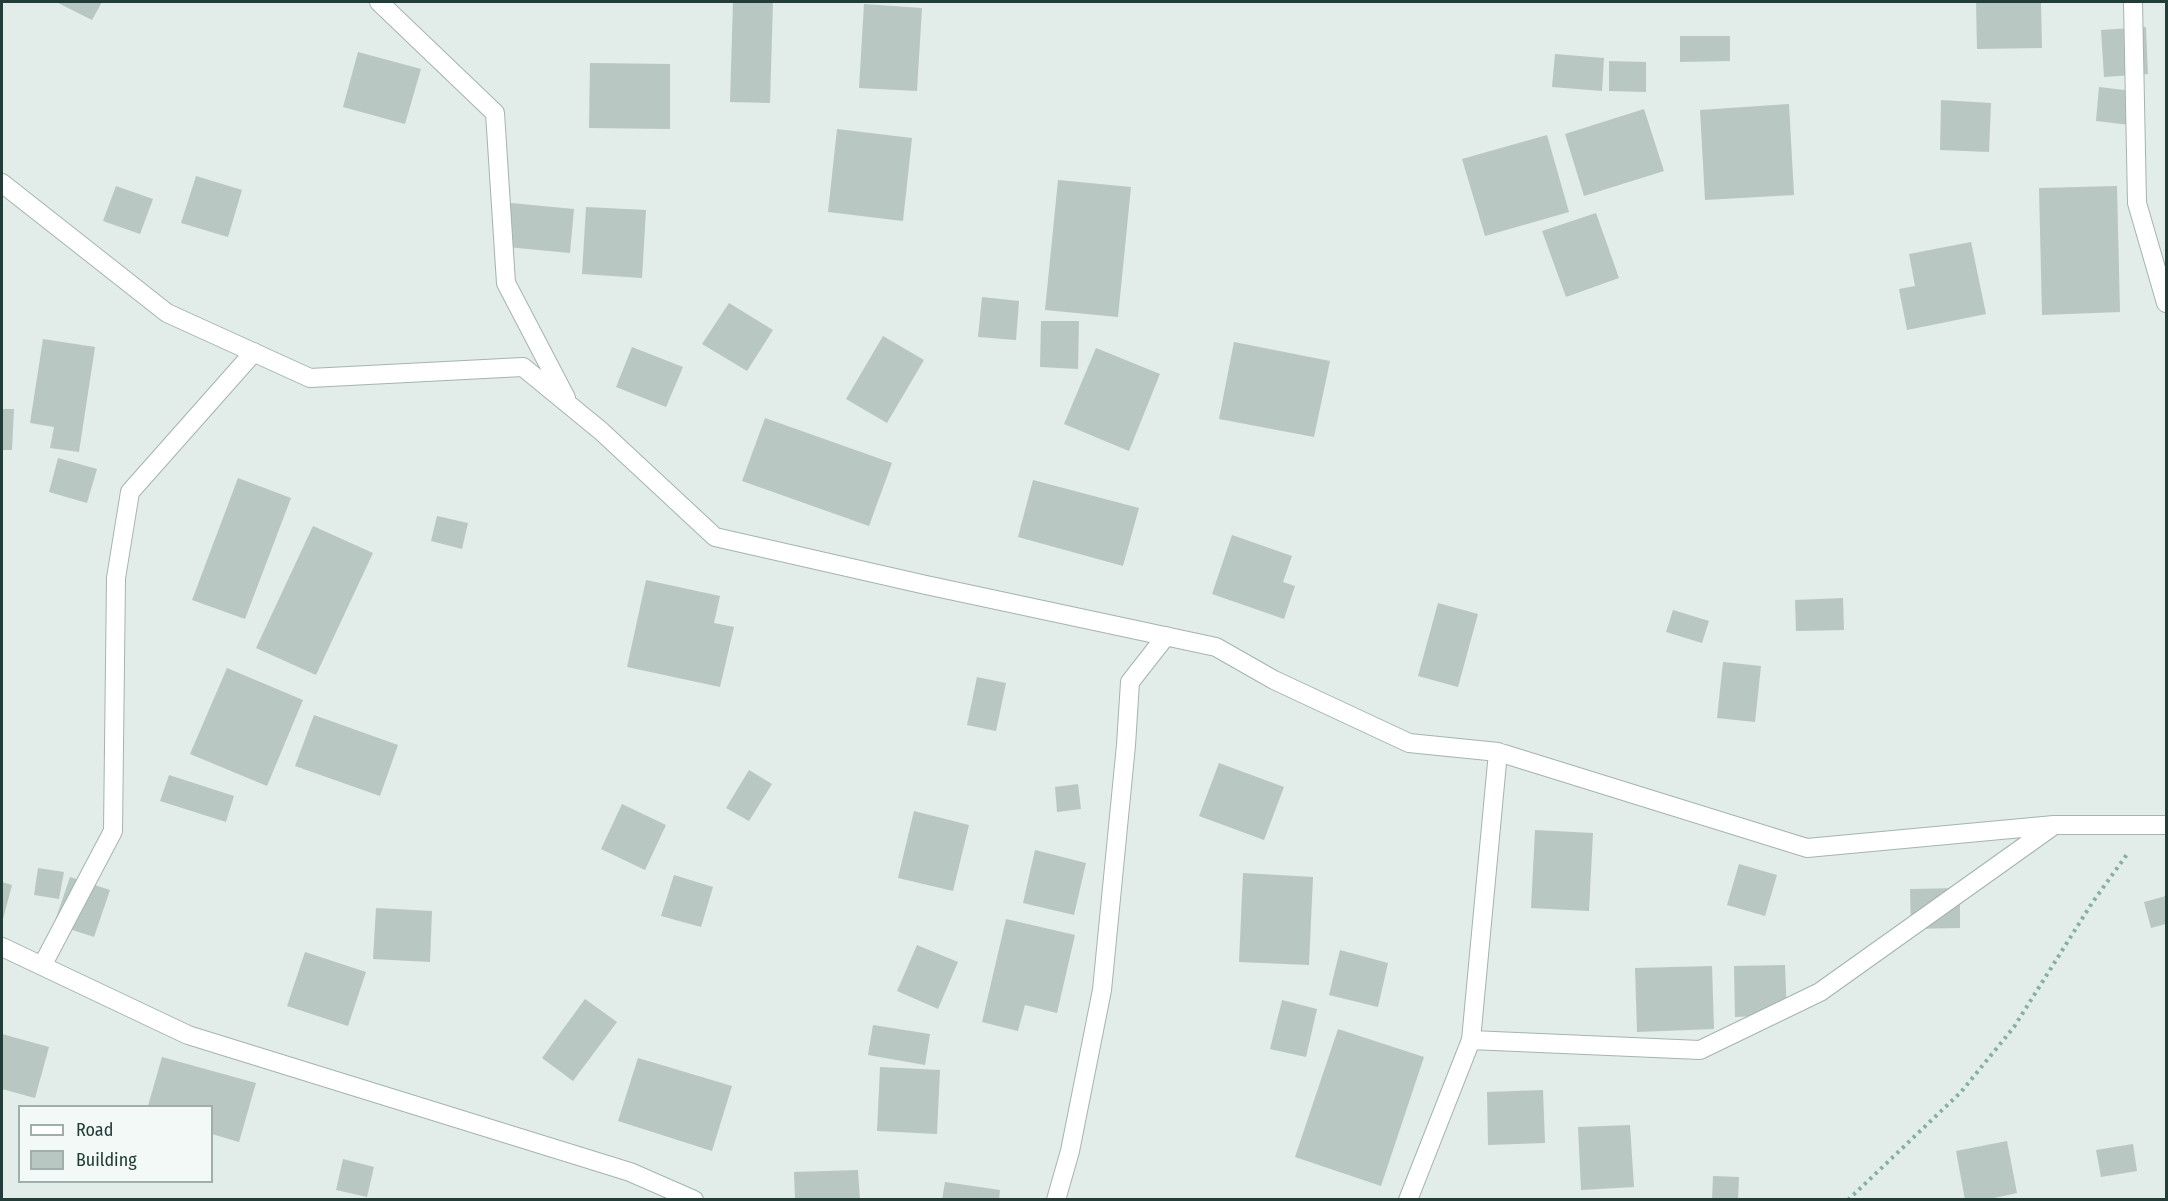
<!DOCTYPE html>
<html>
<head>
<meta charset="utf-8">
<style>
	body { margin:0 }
	#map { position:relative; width:2168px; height:1201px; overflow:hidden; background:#e2ece8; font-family:"Fira Sans Condensed",sans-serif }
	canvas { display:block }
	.frame { position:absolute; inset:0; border:3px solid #223d37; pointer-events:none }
	.legend { position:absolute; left:18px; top:1105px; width:195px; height:78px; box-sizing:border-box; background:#f3f9f6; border:2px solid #9faeaa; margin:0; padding:8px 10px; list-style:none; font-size:18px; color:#223d37 }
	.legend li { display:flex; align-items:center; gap:12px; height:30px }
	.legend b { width:30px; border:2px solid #9faeaa }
</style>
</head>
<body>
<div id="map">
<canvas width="2168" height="1201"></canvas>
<div class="frame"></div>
<ul class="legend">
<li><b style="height:8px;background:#fff"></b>Road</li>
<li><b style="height:16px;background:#b8c7c1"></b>Building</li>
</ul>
</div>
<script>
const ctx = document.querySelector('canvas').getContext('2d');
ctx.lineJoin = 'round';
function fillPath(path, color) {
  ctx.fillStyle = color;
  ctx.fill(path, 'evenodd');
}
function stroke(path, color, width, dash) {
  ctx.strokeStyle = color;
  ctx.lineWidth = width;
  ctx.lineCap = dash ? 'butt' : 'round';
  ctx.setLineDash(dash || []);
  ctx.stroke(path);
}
fillPath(new Path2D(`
	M56 2H102L92 20Z
	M733 2H773L770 103 730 102Z
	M1976 2H2041L2042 48 1977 49Z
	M864 4 922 8 917 91 859 88Z
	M2146 27 2148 74 2104 77 2101 30Z
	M1680 36H1730V61L1680 62Z
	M358 52 421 69 405 124 343 107Z
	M1555 54 1604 58 1602 91 1552 87Z
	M1609 61 1646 62V92L1609 91Z
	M590 63 670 64V129L589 128Z
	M2099 87 2133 91 2130 125 2096 121Z
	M1941 100 1991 103 1989 152 1940 150Z
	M1789 104 1794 195 1705 200 1700 110Z
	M1644 109 1664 171 1584 196 1565 134Z
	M837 129 912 138 903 221 828 212Z
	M1547 135 1569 212 1485 236 1462 159Z
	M196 176 242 190 228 237 181 223Z
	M1058 180 1131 187 1118 317 1045 310Z
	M116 186 153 199 140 234 103 221Z
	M2117 186 2120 312 2042 315 2039 188Z
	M511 203 574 209 570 253 507 247Z
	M586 207 646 210 642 278 582 274Z
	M1596 213 1619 278 1566 297 1542 231Z
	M1971 242 1986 314 1907 330 1899 289 1915 286 1909 254Z
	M982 297 1019 301 1016 340 978 337Z
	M729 303 773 330 747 371 702 344Z
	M1041 321H1079L1078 369 1040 367Z
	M883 336 924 360 887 423 846 399Z
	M43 339 95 347 79 452 50 448 54 427 30 423Z
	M1234 342 1330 361 1314 437 1219 419Z
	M632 347 683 367 666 407 616 387Z
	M1096 348 1160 374 1129 451 1064 424Z
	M2 409H14L12 450H2Z
	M765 418 892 463 869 526 742 481Z
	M58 458 97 469 87 503 49 492Z
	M238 478 291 498 245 619 192 600Z
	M1033 480 1139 508 1123 566 1018 537Z
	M437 516 468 523 462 549 431 541Z
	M313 526 373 553 316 675 256 648Z
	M1232 535 1292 556 1283 582 1295 586 1284 619 1212 594Z
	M646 580 720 596 714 623 734 627 720 687 627 667Z
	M1843 598 1844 630 1796 631 1795 600Z
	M1438 603 1478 614 1458 687 1418 676Z
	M1673 610 1709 621 1702 643 1666 632Z
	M1723 662 1761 666 1755 722 1717 718Z
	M227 668 303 700 267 786 190 754Z
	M977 677 1006 683 996 731 967 725Z
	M314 715 398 745 380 796 295 766Z
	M1219 763 1284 787 1264 840 1199 816Z
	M749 770 772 784 749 821 726 808Z
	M169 775 234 796 226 822 160 801Z
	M1078 784 1081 809 1057 812 1055 787Z
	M622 804 666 825 645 870 601 849Z
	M914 811 969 825 953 891 898 878Z
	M1535 830 1593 833 1589 911 1531 908Z
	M1035 850 1086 863 1074 915 1023 903Z
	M1739 864 1777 875 1765 916 1727 905Z
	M38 868 64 872 59 899 34 895Z
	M1243 873 1313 877 1309 965 1239 962Z
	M674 875 713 887 701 927 661 916Z
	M70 877 110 890 94 937 54 924Z
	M2 882 12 885 2 923Z
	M1960 888V928L1911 929 1910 889Z
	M2166 896V924L2151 928 2144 902Z
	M376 908 432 911 430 962 373 959Z
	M1006 919 1075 935 1057 1013 1025 1005 1018 1031 982 1022Z
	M917 945 958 962 938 1009 897 991Z
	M1340 950 1388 963 1378 1007 1329 995Z
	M305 952 366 972 348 1026 287 1006Z
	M1785 965 1787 1015 1735 1017 1734 966Z
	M1712 966 1714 1029 1637 1032 1635 968Z
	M585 999 617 1022 573 1081 542 1058Z
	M1282 1000 1317 1009 1306 1057 1270 1049Z
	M873 1025 930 1034 925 1065 868 1055Z
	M1338 1029 1424 1057 1381 1186 1295 1157Z
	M2 1034 49 1047 35 1098 2 1089Z
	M162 1057 256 1083 239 1142 212 1134V1106H148Z
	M638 1058 732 1086 712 1151 618 1121Z
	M880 1067 940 1070 937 1134 877 1131Z
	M1543 1090 1545 1143 1488 1145 1487 1092Z
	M1630 1125 1634 1187 1581 1190 1578 1127Z
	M2007 1141 2017 1193 1985 1200H1965L1956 1151Z
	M2133 1144 2137 1171 2101 1177 2096 1150Z
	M343 1159 374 1167 367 1197 336 1190Z
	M858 1170 860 1200H795L794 1172Z
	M1713 1176 1739 1177 1738 1200H1712Z
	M945 1182 1000 1190 999 1200H942Z`), '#b8c7c1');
const minor = new Path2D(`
	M379 2 495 113 506 283 566 398
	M2133 2 2137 203 2166 303
	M2 183 167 313 310 378 523 367 601 431 715 537 926 585 1216 647 1274 680 1409 743 1498 752 1807 848 2054 825H2166
	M2 947 188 1035 630 1172 694 1200
	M42 966 113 831 116 578 130 492 254 352
	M1471 1040 1700 1050 1820 992 2053 826
	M1056 1200 1070 1151 1102 990 1126 745 1130 682 1166 636
	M1408 1200 1471 1040 1498 752`);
stroke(minor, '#a5b4af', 20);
stroke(new Path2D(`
	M1848 1200 1961 1092 2014 1027 2092 903 2128 853`), '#83afa4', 4, [3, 4.5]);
stroke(minor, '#fff', 18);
</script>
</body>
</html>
